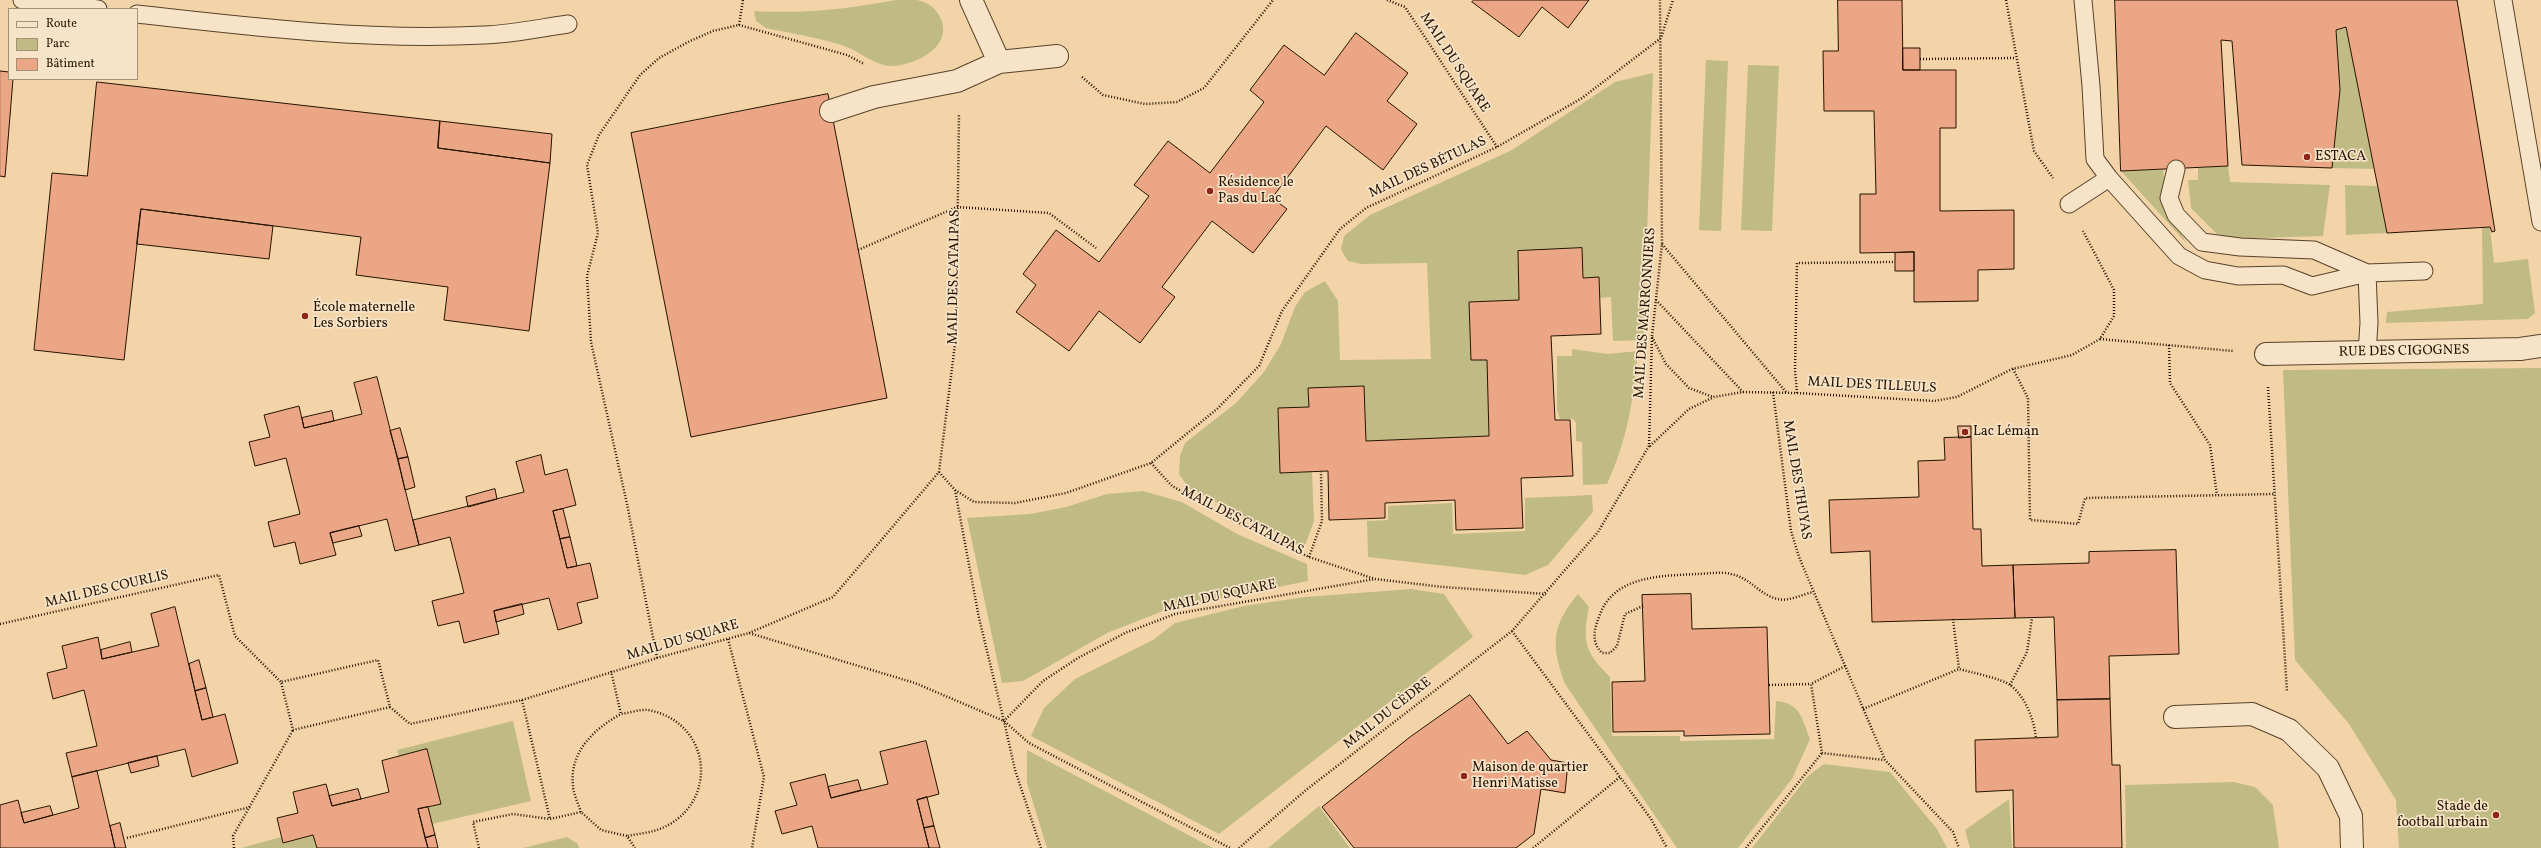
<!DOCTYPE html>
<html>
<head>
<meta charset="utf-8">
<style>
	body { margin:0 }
	#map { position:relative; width:2541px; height:848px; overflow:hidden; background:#f3d4a9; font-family:Vollkorn,serif }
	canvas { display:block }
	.legend { position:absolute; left:8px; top:8px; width:130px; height:72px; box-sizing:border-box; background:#f7e3c7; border:1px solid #a39077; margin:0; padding:5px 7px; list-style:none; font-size:12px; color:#251300 }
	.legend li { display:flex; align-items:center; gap:8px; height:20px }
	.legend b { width:20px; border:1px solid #a39077 }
</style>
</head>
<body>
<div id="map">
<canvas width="2541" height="848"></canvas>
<ul class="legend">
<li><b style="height:5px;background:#f7e3c7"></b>Route</li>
<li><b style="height:11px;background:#c0bb84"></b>Parc</li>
<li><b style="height:11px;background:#eba686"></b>Bâtiment</li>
</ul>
</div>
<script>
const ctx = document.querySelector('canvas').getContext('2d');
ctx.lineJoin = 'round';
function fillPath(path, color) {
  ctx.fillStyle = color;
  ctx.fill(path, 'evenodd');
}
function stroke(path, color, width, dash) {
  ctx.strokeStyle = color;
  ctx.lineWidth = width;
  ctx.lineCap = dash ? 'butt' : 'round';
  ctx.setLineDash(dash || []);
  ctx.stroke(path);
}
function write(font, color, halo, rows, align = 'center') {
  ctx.font = font + ' Vollkorn,serif';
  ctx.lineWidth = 3.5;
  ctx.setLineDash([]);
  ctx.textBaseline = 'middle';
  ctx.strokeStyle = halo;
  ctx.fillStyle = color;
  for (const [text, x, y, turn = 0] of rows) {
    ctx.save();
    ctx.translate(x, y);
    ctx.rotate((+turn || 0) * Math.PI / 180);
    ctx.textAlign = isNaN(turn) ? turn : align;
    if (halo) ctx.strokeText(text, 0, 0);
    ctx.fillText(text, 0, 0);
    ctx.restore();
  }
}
fillPath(new Path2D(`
	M896 0C903 0 911 0 917 0 927 2 934 7 939 15 956 45 918 64 894 66 877 67 863 54 849 48 828 39 789 33 766 28L756 21 754 11C807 14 845 9 896 0Z
	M2346 27 2374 169 2332 168 2340 90 2336 30Z
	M1706 60 1728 61 1721 231 1699 230Z
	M1748 65 1779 66 1772 231 1741 230Z
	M1653 73 1643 340 1613 341 1611 297 1600 298 1599 277 1583 278 1581 248 1518 251 1519 300 1469 302 1471 360H1487L1489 436 1366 441 1364 386 1308 388 1309 407 1278 409 1280 473 1312 472 1314 521 1304 548 1189 488 1179 474 1180 456 1185 443 1236 403 1264 372 1281 344 1295 307 1305 292 1325 281 1338 301 1340 360 1431 359 1427 263 1361 264 1348 261 1341 250 1344 236 1370 215 1512 150 1615 82Z
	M2228 166 2230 182 2330 185 2323 236 2233 239 2217 234 2191 208 2188 180H2198V168Z
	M2163 169 2168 214 2188 245 2121 171Z
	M2345 185 2377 186 2387 233 2346 235Z
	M2490 227 2494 263 2528 259 2535 313 2528 319 2386 323 2387 312 2483 304 2482 228Z
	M1572 349 1608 354 1638 351C1633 401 1628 438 1607 484L1583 485 1582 442 1576 441V423L1573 419H1560L1557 410V356H1572Z
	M2541 368V848H2399L2396 800 2349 724 2295 660 2283 370Z
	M1143 491 1182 502 1237 534 1307 564 1308 581 1168 609 1107 633 1023 681 1002 683 967 518 1030 514 1066 507 1107 494Z
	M1592 495 1593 512 1548 565 1525 575 1368 557 1367 521 1388 520V506L1452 503 1453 534 1525 531V498Z
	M1411 589 1444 594 1473 637 1219 834 1031 736 1044 708 1075 679 1153 640 1175 623 1244 606 1305 597Z
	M1578 594 1589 607C1582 642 1585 652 1610 677L1612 736H1680V741L1774 739 1776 701C1801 703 1802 719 1810 739L1792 779 1738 848H1677L1565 684C1551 646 1551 626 1578 594Z
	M513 721 531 801 432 824 428 807 441 803 427 750 399 757 397 750Z
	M1027 750 1213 848H1047L1027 783Z
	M1824 764 1890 772 1937 829 1947 848H1752L1808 776Z
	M2234 782 2255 787 2273 805 2279 848H2126L2125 785Z
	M2009 799 2012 848H1970L1965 830Z
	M1319 806 1350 848H1268Z
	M313 835 317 848H241L281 837 283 843Z
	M567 837 578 844 579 848H523Z`), '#c0bb84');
const building = new Path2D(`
	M1474 0H1589L1568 28 1542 7 1519 37 1472 2Z
	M1838 0H1902L1903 70H1956V128H1940V211L2014 210V269L1978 270V301L1914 302V252L1860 253V194H1876L1874 111H1824L1823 51H1838Z
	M2115 0H2457L2495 231 2492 232 2490 227 2387 233 2346 27 2336 30 2340 90 2332 168 2242 165 2232 41 2221 40 2228 166 2121 171Z
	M1356 33 1408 73 1387 101 1417 124 1383 170 1326 126 1272 198 1287 209 1253 253 1212 221 1162 287 1175 297 1140 343 1099 311 1069 351 1016 312 1036 285 1023 274 1056 230 1099 262 1149 196 1134 185 1168 141 1210 173 1264 102 1250 90 1284 45 1324 75Z
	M1903 48H1920V70H1903Z
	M0 71 9 72V79H13L5 177 0 176Z
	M97 82 440 121 438 148 550 163 529 331 444 320 448 287 356 275 361 237 141 209 124 360 34 350 52 173 87 176Z
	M828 94 887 398 691 437 631 133Z
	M440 121 552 134 550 163 438 148Z
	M141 209 273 226 269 259 137 244Z
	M1582 248 1583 278 1599 277 1601 334 1551 336 1555 420H1570L1573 476 1521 478 1523 528 1456 530 1455 500 1385 503V518L1329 520 1328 471 1280 473 1278 408 1309 407 1308 388 1364 386 1366 441 1489 436 1487 360H1471L1469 302 1519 300 1518 251Z
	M1914 252V271H1895V253Z
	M377 377 419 545 395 551 387 519 330 533 336 555 300 564 295 542 274 547 268 522 300 514 286 458 255 466 249 442 270 437 264 415 299 406 304 428 362 414 354 383Z
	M332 411 334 421 304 428 302 418Z
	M1958 426H1971V437L1959 438Z
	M400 428 408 457 398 459 390 431Z
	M1971 437 1973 529H1981L1982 566 2013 565 2015 618 1872 622 1870 551 1831 553 1829 500 1919 497 1918 461 1945 460 1944 438Z
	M541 455 545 475 567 469 576 505 553 511 567 568 590 563 598 598 577 603 582 623 558 630 549 598 494 611 499 634 464 643 459 621 438 626 432 601 464 593 450 537 419 545 413 520 524 492 516 462Z
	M408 457 415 487 405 490 398 459Z
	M495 489 497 499 468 507 466 497Z
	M563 509 570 537 560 539 553 511Z
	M359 526 362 536 333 543 330 533Z
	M570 537 577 566 567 568 560 539Z
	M2176 550 2179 654 2109 656 2110 699 2057 700 2054 617 2015 618 2013 565 2089 563V552Z
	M1691 594 1692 629 1767 627 1770 734 1684 736V731L1613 732 1612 682 1645 681 1642 595Z
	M522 604 524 614 496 622 494 611Z
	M175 607 202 720 225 714 238 763 192 777 185 749 72 777 66 753 97 746 84 690 53 699 47 673 67 668 62 646 98 637 102 659 159 646 151 614Z
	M130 642 132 652 102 659 101 650Z
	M199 660 206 688 195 691 189 664Z
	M206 688 213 717 202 720 195 691Z
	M1470 695 1508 744 1527 731 1551 760 1568 763 1565 793 1541 789 1534 834 1516 848H1354L1322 807 1410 737Z
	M2110 699 2112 765H2120L2122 848H2014L2013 790 1976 792 1975 740 2058 737 2057 700Z
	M926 741 939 794 917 800 929 848H818L812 826 782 834 775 811 797 805 790 783 825 774 831 798 888 784 880 752Z
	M427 749 441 804 418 809 428 848H317L313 835 283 843 277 818 298 813 293 792 326 784 332 806 389 792 382 761Z
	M157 756 159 766 131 773 128 763Z
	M97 771 115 848H0V805L18 800 24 823 79 808 72 777Z
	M858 780 861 790 831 798 828 787Z
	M358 789 361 799 332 806 329 796Z
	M927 797 934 826 924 828 917 800Z
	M50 806 53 815 24 823 21 813Z
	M428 807 435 835 425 838 418 809Z
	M120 823 126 848H115L110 826Z
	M934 826 940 848H929L924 828Z
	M435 835 438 848H428L425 838Z`);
fillPath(building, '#eba686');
stroke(building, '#251300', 1);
const service = new Path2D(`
	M22 0 98 9
	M2083 0 2091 86 2095 159 2109 178 2179 256 2205 270 2238 276 2283 275 2312 286 2367 273 2424 271
	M2503 0 2541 222
	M137 14C251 27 369 41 484 35 512 34 540 28 568 24
	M2176 169 2169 198 2176 215 2202 242 2240 247 2314 250 2367 273
	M2069 204 2109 178
	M2367 273 2369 323 2367 353`);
const minor = new Path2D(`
	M971 0 999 62
	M831 111 874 97 957 81 999 62 1057 56
	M2266 354 2520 349 2541 346
	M2175 717 2252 714 2289 730 2328 768 2351 816 2352 848`);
stroke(service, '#58432a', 19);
stroke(minor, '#58432a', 24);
stroke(new Path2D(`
	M1387 0 1405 7 1497 147
	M2006 0 2034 151 2053 178
	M739 25 847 55 864 64
	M1920 59 2016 58
	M1082 77 1103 95 1145 104 1177 102 1204 88 1273 0
	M1662 244 1786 392
	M858 250 957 207 1049 213 1096 248
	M1656 300 1743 392
	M1652 337 1666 364 1689 388 1713 397
	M2100 339 2233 351
	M2169 345 2170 383 2210 445 2217 495
	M2013 369 2028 398 2030 520 2078 524 2085 498 2275 494
	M2268 387 2287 692
	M1773 392 1791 531 1799 557 1885 760 1953 832 1959 848
	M1797 393 1795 370 1797 263 1895 262
	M1650 446 1689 409 1714 397 1743 392 1797 393 1934 401 1957 397 2012 369 2072 355 2100 339 2114 316V290L2083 231
	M1151 463 1172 486 1227 517 1309 557 1375 579 1443 587 1546 594
	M939 472 955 490 974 502 1015 503 1066 493 1151 463 1217 409 1259 366 1282 311 1340 229 1366 208 1497 147 1582 98 1661 38 1673 0
	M955 490 979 618 1004 721 1029 743 1230 848
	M1309 557 1322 521 1321 472
	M1643 606 1625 614 1617 646 1610 653H1602C1591 642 1594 630 1599 617 1613 575 1661 576 1697 574 1707 574 1721 571 1731 574 1751 578 1759 595 1778 599 1787 602 1804 594 1813 592
	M1953 619 1959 669
	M0 624 219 575 235 636 281 682
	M1512 631 1651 819 1667 848
	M749 633 833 597 939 472 956 336 959 115
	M728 639 764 777 752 848
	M657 658 627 504 591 342 587 276 598 233 587 165 599 135 640 75 659 58 690 41 713 31 739 25 743 0
	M1845 666 1811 684 1822 753 1884 760
	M611 671 621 714C629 713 640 709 648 710 714 722 720 808 657 830 648 833 637 834 627 836
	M1769 685 1811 684
	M2010 685 2027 652 2032 618
	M522 700 550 819
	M390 707 293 730 281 682 378 660 390 707 410 724 522 700 657 658 749 633 915 683 1004 721
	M1863 709 1959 669C1970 672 2003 679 2010 685 2026 697 2034 720 2036 738
	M581 812C578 803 573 793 573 785 569 752 595 728 621 714
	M127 838 250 807
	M234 848 233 836 293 730
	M479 848 473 822 513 814 550 819 581 812 601 830 627 836 635 848
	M1041 848 1015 770 1004 721 1043 681 1078 658 1125 633 1175 614 1375 579
	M1239 848 1306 790 1512 631 1598 532 1649 446 1652 336 1662 244 1660 0
	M1533 848 1620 777
	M1746 848 1822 753`), '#251300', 2.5, [1, 2]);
stroke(service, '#f7e3c7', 17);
stroke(minor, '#f7e3c7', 22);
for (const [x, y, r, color] of [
	[2307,157,4,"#8f2418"],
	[1210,191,4,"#8f2418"],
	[305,316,4,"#8f2418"],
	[1965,432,4,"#8f2418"],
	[1464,776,4,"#8f2418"],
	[2496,815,4,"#8f2418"]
]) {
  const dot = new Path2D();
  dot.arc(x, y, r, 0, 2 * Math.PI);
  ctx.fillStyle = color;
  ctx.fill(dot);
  stroke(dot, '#f7e3c7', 1.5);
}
write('14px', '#251300', '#f7e3c7', [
	["MAIL DU SQUARE",1454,63,57],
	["MAIL DES BÉTULAS",1428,168,-25],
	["MAIL DES CATALPAS",955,277,-89],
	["MAIL DES MARRONNIERS",1646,313,-86],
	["RUE DES CIGOGNES",2404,352,-1],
	["MAIL DES TILLEULS",1872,386,3],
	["MAIL DES THUYAS",1796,480,81],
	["MAIL DES CATALPAS",1242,522,27],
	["MAIL DES COURLIS",107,590,-13],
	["MAIL DU SQUARE",1220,597,-12],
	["MAIL DU SQUARE",683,641,-16],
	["MAIL DU CÈDRE",1388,714,-38]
]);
write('14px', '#251300', '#f7e3c7', [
	["ESTACA",2315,157],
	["Résidence le",1218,183],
	["Pas du Lac",1218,199],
	["École maternelle",313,308],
	["Les Sorbiers",313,324],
	["Lac Léman",1973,432],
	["Maison de quartier",1472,768],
	["Henri Matisse",1472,784],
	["Stade de",2488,807,"right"],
	["football urbain",2488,823,"right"]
], 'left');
</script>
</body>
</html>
